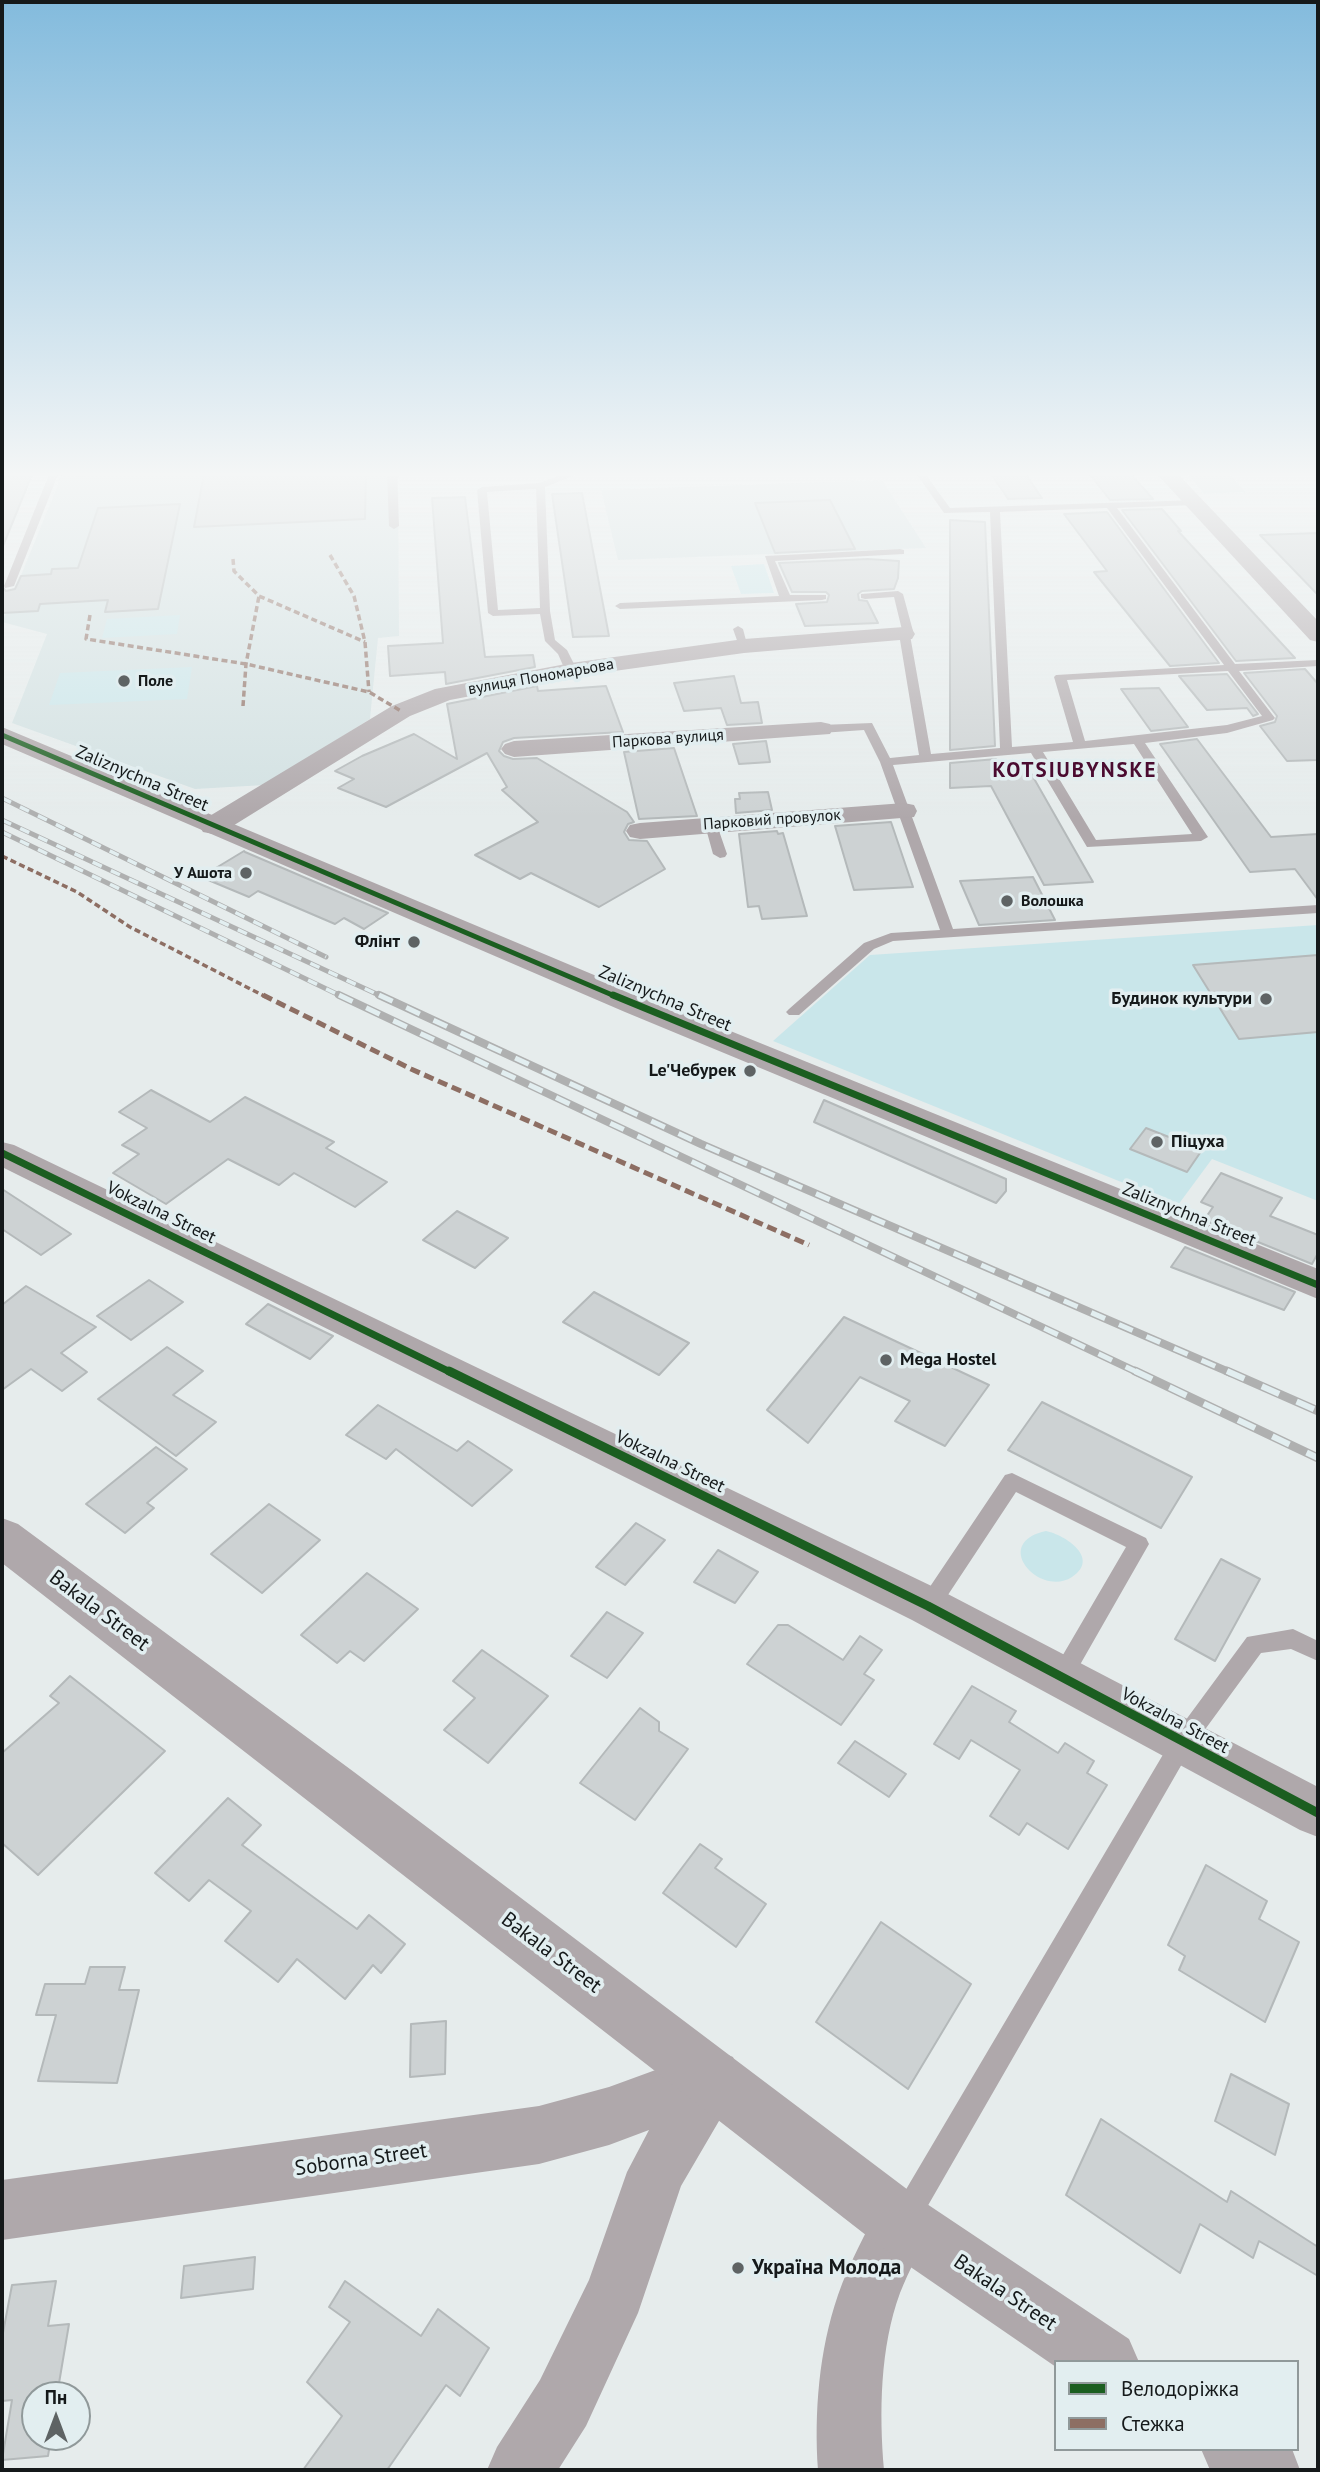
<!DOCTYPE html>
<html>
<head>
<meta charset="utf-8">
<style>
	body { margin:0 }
	#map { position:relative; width:1320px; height:2472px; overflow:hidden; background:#e6ecec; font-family:"PT Sans",sans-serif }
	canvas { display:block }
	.frame { position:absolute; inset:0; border:4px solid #15191a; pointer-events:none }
	.legend { position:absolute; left:1054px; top:2360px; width:245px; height:91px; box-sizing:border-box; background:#e2eef0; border:2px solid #90999a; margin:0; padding:9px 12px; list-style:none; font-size:21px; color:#15191a }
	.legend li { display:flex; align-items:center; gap:14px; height:35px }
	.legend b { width:35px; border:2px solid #90999a }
	.north { position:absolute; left:21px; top:2381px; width:70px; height:70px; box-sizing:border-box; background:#e2eef0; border:2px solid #90999a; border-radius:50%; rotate:0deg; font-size:19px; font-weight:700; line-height:28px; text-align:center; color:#15191a }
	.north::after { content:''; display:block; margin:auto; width:24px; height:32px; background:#5e6364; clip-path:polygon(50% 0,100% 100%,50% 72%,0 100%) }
</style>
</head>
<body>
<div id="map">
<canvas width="1320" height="2472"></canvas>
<div class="frame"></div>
<ul class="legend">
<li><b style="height:9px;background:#1b5e20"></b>Велодоріжка</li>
<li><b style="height:9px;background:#8d6e63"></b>Стежка</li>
</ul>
<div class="north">Пн</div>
</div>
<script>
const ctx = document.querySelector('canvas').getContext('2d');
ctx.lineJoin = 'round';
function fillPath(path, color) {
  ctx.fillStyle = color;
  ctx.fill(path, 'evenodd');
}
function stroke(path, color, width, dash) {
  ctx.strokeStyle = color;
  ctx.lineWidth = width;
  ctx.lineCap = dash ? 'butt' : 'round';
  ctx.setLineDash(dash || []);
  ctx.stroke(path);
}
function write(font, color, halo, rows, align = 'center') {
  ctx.font = font + ' "PT Sans",sans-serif';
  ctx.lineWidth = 7;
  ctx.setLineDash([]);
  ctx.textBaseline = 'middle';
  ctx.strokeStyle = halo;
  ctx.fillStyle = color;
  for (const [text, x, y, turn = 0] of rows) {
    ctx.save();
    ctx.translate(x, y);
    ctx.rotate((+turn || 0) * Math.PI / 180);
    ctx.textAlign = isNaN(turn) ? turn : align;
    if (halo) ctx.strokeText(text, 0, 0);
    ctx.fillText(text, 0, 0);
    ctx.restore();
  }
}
fillPath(new Path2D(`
	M63 472H398L399 636 378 638 370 719 265 785 195 789 12 723 47 634 2 622Z
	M1186 472H1280V473H1228L1246 492 1204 494Z
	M882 480 926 548 618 560 601 490Z`), '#d2e1e2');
fillPath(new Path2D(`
	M764 564 774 593 741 594 731 566Z
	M180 615 177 634 102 638 107 619Z
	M192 667 187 699 49 705 60 673Z
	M1318 925V1201L1212 1159 1178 1205 773 1041 870 955Z
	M1046 1531C1065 1535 1101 1558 1072 1577 1040 1598 990 1543 1046 1531Z`), '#c9e6ea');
const building = new Path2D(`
	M2 472H33L3 546H2Z
	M242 472H366L365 519 194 527 204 474Z
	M990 472H1024L1042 498 1008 499Z
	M1088 472H1129L1153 499 1110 500Z
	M582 493 609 636 573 637 552 494Z
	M465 497 485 657 533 655 535 667 446 684 445 672 390 676 388 646 443 643 432 498Z
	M830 500 855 549 775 553 755 503Z
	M180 504 158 609 105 612 108 600 40 604 38 611 2 613V587L6 591 15 589 21 576 51 574 52 569 78 568 98 508Z
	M1162 509 1181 531H1178L1295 658 1236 661 1122 510Z
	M1107 512 1219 663 1170 666 1094 572 1107 571 1064 514Z
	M950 520 985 522 995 746 950 750Z
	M1318 533V595L1260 535Z
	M868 559 899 561 898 578 894 589 862 591 858 594 859 600 867 601 878 623 805 626 796 604 827 602 829 595 826 592H792L779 563Z
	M1305 669 1318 684V760L1287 761 1260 726 1275 722 1277 716 1244 673Z
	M1227 674 1258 714 1253 716 1247 708 1207 710 1179 676Z
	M734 676 741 703 758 702 762 723 727 725 721 708 684 711 674 683Z
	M537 686 538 691 606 686 623 732 514 738 503 742 499 751 504 756 513 759 537 758 627 812 634 822 628 824 624 832 629 840 647 841 665 869 599 907 531 873 520 879 475 855 538 822 502 790 507 787 487 753 386 807 338 788 354 779 335 771 362 756 414 734 457 759 447 704Z
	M1159 688 1188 727 1151 731 1121 689Z
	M1197 739 1271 837 1318 834V900L1295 869 1250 872 1160 744Z
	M766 741 770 762 739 764 733 744Z
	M674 748 697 816 639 819 624 752Z
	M996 759V763L1024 761 1093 882 1044 885 991 786 950 788V763Z
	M768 792 772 810 736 813 735 799H740L739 793Z
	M891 822 913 887 854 890 835 826Z
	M777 831 778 834 783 833 807 916 762 919 759 906 748 907 739 834Z
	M244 851 245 852 388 913 364 929 344 918 335 924 258 891 249 897 201 877Z
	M1033 877 1055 920 979 925 960 881Z
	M1318 955V1032L1239 1039 1193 965Z
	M151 1090 210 1122 245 1097 334 1142 326 1148 387 1182 355 1207 294 1173 279 1185 228 1159 166 1204 113 1173 139 1154 122 1145 147 1128 119 1112Z
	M824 1100 1006 1179V1191L996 1203 814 1122Z
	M1146 1128 1202 1150 1187 1172 1130 1149Z
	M1221 1173 1282 1198 1270 1216 1318 1235V1253L1312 1264 1204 1220 1213 1207 1201 1202Z
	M2 1189 71 1234 41 1255 2 1229Z
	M457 1211 508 1238 475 1268 423 1240Z
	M1185 1247 1295 1292 1284 1310 1171 1267Z
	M149 1280 183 1302 131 1340 97 1316Z
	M26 1286 96 1327 61 1353 87 1372 62 1391 31 1369 2 1390V1305Z
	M594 1292 689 1343 659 1375 563 1322Z
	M268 1304 302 1321 333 1336 310 1359 246 1324Z
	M844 1317 989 1385 945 1446 895 1421 910 1401 860 1377 808 1443 767 1410Z
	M167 1347 203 1371 173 1395 216 1422 176 1456 98 1399Z
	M1042 1402 1192 1477 1161 1528 1008 1450Z
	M378 1405 457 1451 468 1441 512 1470 472 1506 396 1449 386 1459 346 1435Z
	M156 1447 187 1469 147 1503 154 1508 125 1533 86 1504Z
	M269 1504 320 1540 262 1593 211 1554Z
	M636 1523 665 1540 625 1585 596 1567Z
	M718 1550 758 1572 735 1603 694 1582Z
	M1221 1559 1260 1579 1215 1661 1175 1639Z
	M367 1573 418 1609 364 1661 350 1651 337 1663 301 1635Z
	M607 1612 643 1633 607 1678 571 1656Z
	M778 1625H788L843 1660 860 1636 882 1650 864 1674 874 1680 841 1725 747 1664Z
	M482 1650 548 1696 488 1763 444 1730 475 1698 453 1681Z
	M70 1676 165 1751 38 1875 2 1843V1753L59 1703 50 1696Z
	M972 1686 1016 1711 1009 1722 1058 1753 1065 1743 1094 1761 1087 1773 1107 1785 1068 1849 1027 1823 1019 1835 990 1816 1020 1770 971 1740 959 1759 934 1744Z
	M640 1708 659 1722V1731L688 1749 635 1820 580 1783Z
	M855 1741 906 1774 889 1797 838 1763Z
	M228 1798 261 1825 242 1845 357 1929 369 1915 405 1944 381 1973 373 1965 345 1999 297 1959 278 1982 225 1941 251 1911 209 1880 189 1901 155 1873Z
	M700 1844 722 1859 715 1868 766 1904 736 1947 663 1893Z
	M1206 1865 1267 1901 1259 1919 1299 1942 1265 2022 1179 1970 1185 1956 1168 1945Z
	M881 1922 971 1984 908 2089 816 2022Z
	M90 1967H125L119 1990H139L117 2083 38 2081 56 2015H36L45 1984H85Z
	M446 2021 445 2074 410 2077 411 2024Z
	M1231 2074 1289 2104 1275 2155 1215 2121Z
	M1101 2119 1227 2202 1231 2191 1318 2247V2276L1259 2241 1253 2258 1200 2224 1180 2273 1066 2195Z
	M255 2257 253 2289 181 2298 184 2266Z
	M56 2281 48 2326 69 2324 57 2395H35V2437H51L48 2456 2 2460 12 2400 2 2401V2338L12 2285Z
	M345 2281 421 2336 438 2309 489 2348 460 2396 446 2385 387 2470H303L342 2416 307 2382 350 2322 329 2307Z`);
fillPath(building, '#cdd2d3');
stroke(building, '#b4b9ba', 2);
fillPath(new Path2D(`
	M50 472H59L14 586 5 588 4 586Z
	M75 472H121L78 477 75 476Z
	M387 472H397L399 526 394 529 389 526Z
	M570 472H583L545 487 550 611 555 640 567 650 577 670 571 673 565 670 558 654 545 641 540 614 493 616 488 613 477 490 482 487 539 483ZM536 489 540 608 498 610 487 492Z
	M915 472H924L950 508 1197 500 1199 502 1194 505 1117 508 1235 664 1318 660V666L1239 671 1275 718 1273 720 1227 733 1145 743 1208 837 1201 841 1087 847 1031 753 893 765 953 929 1318 905V913L893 941 874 949 799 1015H789L786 1012 789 1009 864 943 891 933 940 930 880 762 864 730 821 733 815 729 821 725 872 723 890 758 919 755 899 634 902 630 894 597 865 599 861 598V594L898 591 903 594 913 631 910 635 931 754 1000 748 990 512 944 513ZM1107 508 1224 665 1056 675 1054 677 1073 742 1012 747 1000 512ZM1228 671 1262 716 1227 725 1085 741 1067 680ZM1134 744 1192 834 1096 840 1043 752Z
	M900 549 904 550V554L775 561 790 595H826V599L822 600 620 609 615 606 620 603 779 596 765 556Z
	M738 626 743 629 748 648 739 646 733 629Z
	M711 821 717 825 727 854 725 857 720 858 713 854 705 825Z
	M1012 1473 1146 1538 1149 1544 1069 1684 1061 1687 1053 1684 1050 1677 1126 1547 1016 1492 936 1613 928 1615 920 1613 917 1606 1005 1475Z
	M1293 1629 1318 1641V1661L1291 1649 1261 1653 1190 1750 915 2228 905 2232 895 2228 891 2218 895 2208 1174 1736 1247 1637Z`), '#afa8ab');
fillPath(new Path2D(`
	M904 627 912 629 915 634 912 639 744 653 571 677 450 700 410 716 223 832 213 834 203 832 199 826 203 820 392 706 435 689 571 663 744 639Z
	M821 722 830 724 833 729 830 734 514 757 505 754 501 749 505 744 514 741Z
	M904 803 914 805 917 811 914 817 640 839 630 837 626 831 630 825 640 823Z
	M2 1142 14 1145 944 1592 1318 1787V1837L1300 1830 912 1620 2 1167Z
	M713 2049 733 2057 741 2077 733 2097 681 2186 638 2313 586 2426 558 2470H487L497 2447 540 2380 589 2280 627 2172 649 2130 609 2145 539 2164 2 2240V2180L539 2106 609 2087Z
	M902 2194 923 2203 932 2224C922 2247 909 2270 900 2293 880 2347 879 2413 884 2470H818C814 2413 819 2350 838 2295 849 2263 866 2233 881 2203Z`), '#afa8ab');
fillPath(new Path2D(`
	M1155 472H1176L1318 621V642L1310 640Z
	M2 727 649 998 1318 1269V1299L625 1012 2 744Z
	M2 1518 18 1524 354 1772 924 2202 1129 2339 1139 2362H1056V2367L880 2246 2 1563Z
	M1201 2449H1292L1300 2470H1210Z`), '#afa8ab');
const railFar2 = new Path2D(`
	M2 798 326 957
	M2 820 383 997
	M2 832 343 997`);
const railFar1 = new Path2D(`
	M339 995 1139 1373
	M379 995 701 1144 1231 1373`);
const rail = new Path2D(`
	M1135 1371 1318 1458
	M1227 1371 1318 1411`);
stroke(railFar2, '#afb0b0', 5);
stroke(railFar1, '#afb0b0', 8);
stroke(rail, '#afb0b0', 9);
stroke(railFar2, '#e2eef0', 3.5, [10]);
stroke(railFar1, '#e2eef0', 5, [15]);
stroke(rail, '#e2eef0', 6, [19]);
stroke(new Path2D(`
	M330 555 354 596 365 642 369 692
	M233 559 234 571 259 596 365 642
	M90 615 86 639 246 664 369 692 401 711
	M243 706 246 664 259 596
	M2 856 77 892 130 927 266 997`), '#8d6e63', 3.5, [6, 3.5]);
stroke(new Path2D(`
	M263 995 411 1069 809 1245`), '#8d6e63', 5, [10, 5]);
stroke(new Path2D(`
	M2 735 617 997`), '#1b5e20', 5);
stroke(new Path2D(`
	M613 995 1318 1285
	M2 1153 452 1373`), '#1b5e20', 7);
stroke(new Path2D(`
	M449 1371 928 1606 1318 1813`), '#1b5e20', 9);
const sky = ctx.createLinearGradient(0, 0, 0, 818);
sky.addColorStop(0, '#83bbdd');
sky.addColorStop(0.58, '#f4f6f6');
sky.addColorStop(1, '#f4f6f600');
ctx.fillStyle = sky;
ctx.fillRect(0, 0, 1320, 818);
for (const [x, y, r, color] of [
	[124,681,7,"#5e6364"],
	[246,873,7,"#5e6364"],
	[1007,901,7,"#5e6364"],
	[414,942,7,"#5e6364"],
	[1266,999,7,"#5e6364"],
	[750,1071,7,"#5e6364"],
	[1157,1142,7,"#5e6364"],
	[886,1360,7,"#5e6364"],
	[738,2268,7,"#5e6364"]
]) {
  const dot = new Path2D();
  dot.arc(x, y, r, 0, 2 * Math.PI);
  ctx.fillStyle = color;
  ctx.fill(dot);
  stroke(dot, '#e2eef0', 2.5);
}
write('16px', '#15191a', '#e2eef0', [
	["вулиця Пономарьова",541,677,-10],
	["Паркова вулиця",668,739,-4],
	["Парковий провулок",772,820,-4]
]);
write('bold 16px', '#15191a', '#e2eef0', [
	["Поле",138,681],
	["У Ашота",232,873,"right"],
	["Волошка",1021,901]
], 'left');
write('18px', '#15191a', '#e2eef0', [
	["Zaliznychna Street",142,779,23],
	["Zaliznychna Street",665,999,23],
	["Vokzalna Street",161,1213,26],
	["Zaliznychna Street",1189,1215,22],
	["Vokzalna Street",670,1462,26],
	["Vokzalna Street",1175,1721,28]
]);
write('bold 18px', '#15191a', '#e2eef0', [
	["Флінт",400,942],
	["Будинок культури",1252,999],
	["Le'Чебурек",736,1071],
	["Піцуха",1171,1142,"left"],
	["Mega Hostel",900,1360,"left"]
], 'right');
ctx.letterSpacing = '2px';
write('bold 21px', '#4a0b30', '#e2eef0', [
	["KOTSIUBYNSKE",1075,771]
]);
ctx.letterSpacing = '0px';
write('21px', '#15191a', '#e2eef0', [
	["Bakala Street",99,1611,37],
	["Bakala Street",551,1953,37],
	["Soborna Street",361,2160,-8],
	["Bakala Street",1005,2293,34]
]);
write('bold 21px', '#15191a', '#e2eef0', [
	["Україна Молода",752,2268]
], 'left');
</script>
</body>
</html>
